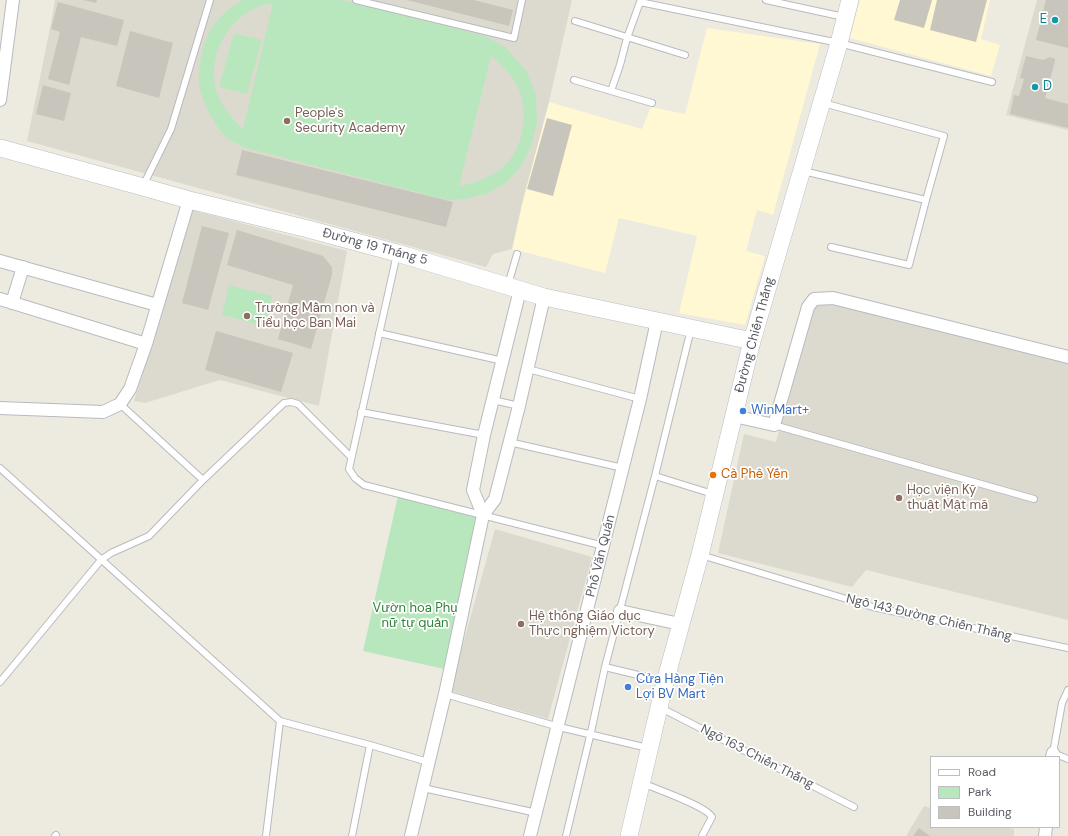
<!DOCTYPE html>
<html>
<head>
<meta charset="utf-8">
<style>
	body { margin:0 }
	#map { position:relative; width:1068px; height:836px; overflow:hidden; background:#edebdf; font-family:"DM Sans",sans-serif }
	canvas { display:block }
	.legend { position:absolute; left:930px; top:756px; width:130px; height:72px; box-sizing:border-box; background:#fff; border:1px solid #bcbec0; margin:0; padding:5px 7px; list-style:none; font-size:12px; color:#585c62 }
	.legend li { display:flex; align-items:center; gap:8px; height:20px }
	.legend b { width:20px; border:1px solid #bcbec0 }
</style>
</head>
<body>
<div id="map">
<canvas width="1068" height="836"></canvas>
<ul class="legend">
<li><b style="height:5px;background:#fff"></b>Road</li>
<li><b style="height:11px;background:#b9e7bd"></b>Park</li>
<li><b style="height:11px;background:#c8c5bc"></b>Building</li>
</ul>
</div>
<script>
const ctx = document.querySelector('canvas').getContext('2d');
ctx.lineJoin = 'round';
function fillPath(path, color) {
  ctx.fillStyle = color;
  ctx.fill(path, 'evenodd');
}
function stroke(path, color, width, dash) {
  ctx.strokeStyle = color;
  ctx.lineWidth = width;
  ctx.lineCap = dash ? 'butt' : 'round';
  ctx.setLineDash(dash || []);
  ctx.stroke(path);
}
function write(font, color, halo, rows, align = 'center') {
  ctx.font = font + ' "DM Sans",sans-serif';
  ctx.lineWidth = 3.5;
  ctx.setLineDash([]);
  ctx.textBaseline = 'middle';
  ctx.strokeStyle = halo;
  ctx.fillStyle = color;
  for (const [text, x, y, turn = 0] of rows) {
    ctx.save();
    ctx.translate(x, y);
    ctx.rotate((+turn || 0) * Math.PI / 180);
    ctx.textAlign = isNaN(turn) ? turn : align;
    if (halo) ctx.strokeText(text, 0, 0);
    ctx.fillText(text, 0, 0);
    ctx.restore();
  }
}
fillPath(new Path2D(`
	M860 0H990L981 39 1000 45 991 76 850 38Z
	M707 28 820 44 773 215 757 210 746 251 765 256 745 325 679 313 697 236 619 218 605 273 512 249 522 204 549 102 642 129 651 107 685 114Z`), '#fff8d2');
fillPath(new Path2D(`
	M55 0H572L549 102 522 204 512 249 493 254 486 267 27 141 49 33Z
	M1037 0H1068V130L1006 115Z
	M192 210 347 251 319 406 220 380 145 403 134 401Z
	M818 301 1068 363V620L866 570 852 587 718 553 744 434 776 442 811 306Z
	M495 529 592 557 548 719 450 691Z
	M924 806 931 808V827H1006L1014 829V836H906Z`), '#dcdace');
fillPath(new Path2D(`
	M243 0H342L485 36 505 47 526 70 536 95 537 123 531 146 522 165 506 183 488 193 465 199 447 200 246 148C240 145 232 142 227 138 214 125 205 107 200 90 196 75 203 38 213 26 220 16 232 5 243 0ZM273 3 243 129H242C231 117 218 102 215 86 208 48 235 8 273 3ZM491 56C502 65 515 78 520 92 528 117 523 148 504 166 492 178 474 183 459 186Z
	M234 33 262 40 247 94 219 87Z
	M229 285 272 296 264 326 222 315Z
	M398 496 480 516 449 670 363 651Z`), '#b9e7bd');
fillPath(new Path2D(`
	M83 0H97L96 3Z
	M407 0H474L513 10 509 26Z
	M900 0H932L924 28 894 20Z
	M937 0H987L976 42 930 30Z
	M1046 0H1068V48L1036 40Z
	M58 2 124 20 117 46 81 37 69 85 48 79 60 32 51 29Z
	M130 31 173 43 159 98 116 86Z
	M1026 56 1043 60 1050 57 1055 59V61L1045 98 1068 104V128L1010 114 1014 95 1019 96 1024 79 1020 78Z
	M43 85 71 93 64 121 36 114Z
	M547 118 572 125 553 196 527 189Z
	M242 150 453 202 446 227 236 175Z
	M202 226 229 233 208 310 182 303Z
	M237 230 323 256 332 267V275L311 349 278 339 293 285 227 265Z
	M216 331 293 353 281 392 205 370Z
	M919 828 930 836H913Z`), '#c8c5bc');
const lane = new Path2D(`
	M356 0 514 38 522 0
	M766 0 844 17
	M575 21 685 55
	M574 80 611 91 620 65 627 38 640 2 839 43 992 82
	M611 91 652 103
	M823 103 944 136 926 200
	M803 171 926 200 909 265 831 247
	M143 186 171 129 210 0
	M397 254 349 469 355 478 364 485 604 546
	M508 285 517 254
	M379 333 503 361
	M528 369 640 399
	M493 400 519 406
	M120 404 203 480 284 403 291 402 298 404 351 457
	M361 412 484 435
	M774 425 1034 499
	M509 442 623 468
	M0 468 280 721 370 745 428 762
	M655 476 713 494
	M701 555 873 607 1068 648
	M605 667 663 681
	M0 682 101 560 111 553 149 536 203 480
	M1068 690 1062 703 1053 753 1068 759
	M445 694 559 727 648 748
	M661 708 854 807
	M642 783C656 789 706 806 712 817L702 836
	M423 788 537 813
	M55 836 56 835
	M266 836 280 721
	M352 836 370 745
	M566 836 591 732 605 667 655 476 691 329`);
const street = new Path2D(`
	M0 100 13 0
	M0 261 157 305
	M0 299 146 344
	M12 303 23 267
	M0 408 103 412 120 404 130 389 146 344 189 200
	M734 416 774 425 808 307 814 299 833 298 1068 357
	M483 515 473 490 484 435 520 290
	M620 611 680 624
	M1052 757 1053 753
	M411 836 445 694 483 515 495 499 519 406 544 297
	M530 836 640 399 657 321
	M1045 836 1046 827`);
const secondary = new Path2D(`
	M0 148 143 187 189 200 308 229 397 253 544 297 752 341
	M629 836 665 682 700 555 752 341 839 43 850 0`);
stroke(lane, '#b8bac0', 8);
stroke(street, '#b8bac0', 14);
stroke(secondary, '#babdc5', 18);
stroke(lane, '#fff', 6);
stroke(street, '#fff', 12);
stroke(secondary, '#fff', 17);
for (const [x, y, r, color] of [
	[1055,20,4,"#0f9aa8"],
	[1035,87,4,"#0f9aa8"],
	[287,121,4,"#8d6e63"],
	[247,316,4,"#8d6e63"],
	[743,411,4,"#3f7fe0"],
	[713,475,4,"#e8710a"],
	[899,498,4,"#8d6e63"],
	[521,624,4,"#8d6e63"],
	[628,687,4,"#3f7fe0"]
]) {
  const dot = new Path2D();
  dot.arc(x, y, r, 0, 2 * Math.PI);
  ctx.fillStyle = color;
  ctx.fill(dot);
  stroke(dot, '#fff', 1.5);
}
write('13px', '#0d838f', '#fff', [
	["E",1047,20],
	["D",1043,87,"left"]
], 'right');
write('13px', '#785e54', '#fff', [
	["People's",295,114],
	["Security Academy",295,129],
	["Trường Mầm non và",255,309],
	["Tiểu học Ban Mai",255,324],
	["Học viện Kỹ",907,491],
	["thuật Mật mã",907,506],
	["Hệ thống Giáo dục",529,617],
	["Thực nghiệm Victory",529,632]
], 'left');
write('13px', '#585c62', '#fff', [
	["Đường 19 Tháng 5",375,247,15],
	["Đường Chiến Thắng",755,335,-75],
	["Phố Văn Quán",601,556,-76],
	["Ngõ 143 Đường Chiến Thắng",929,618,13],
	["Ngõ 163 Chiến Thắng",757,757,27]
]);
write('13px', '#366cbe', '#fff', [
	["WinMart+",751,411],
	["Cửa Hàng Tiện",636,680],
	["Lợi BV Mart",636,695]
], 'left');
write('13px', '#c56008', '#fff', [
	["Cà Phê Yến",721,475]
], 'left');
write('13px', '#2e8439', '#fff', [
	["Vườn hoa Phụ",415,609],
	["nữ tự quản",415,624]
]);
</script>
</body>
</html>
